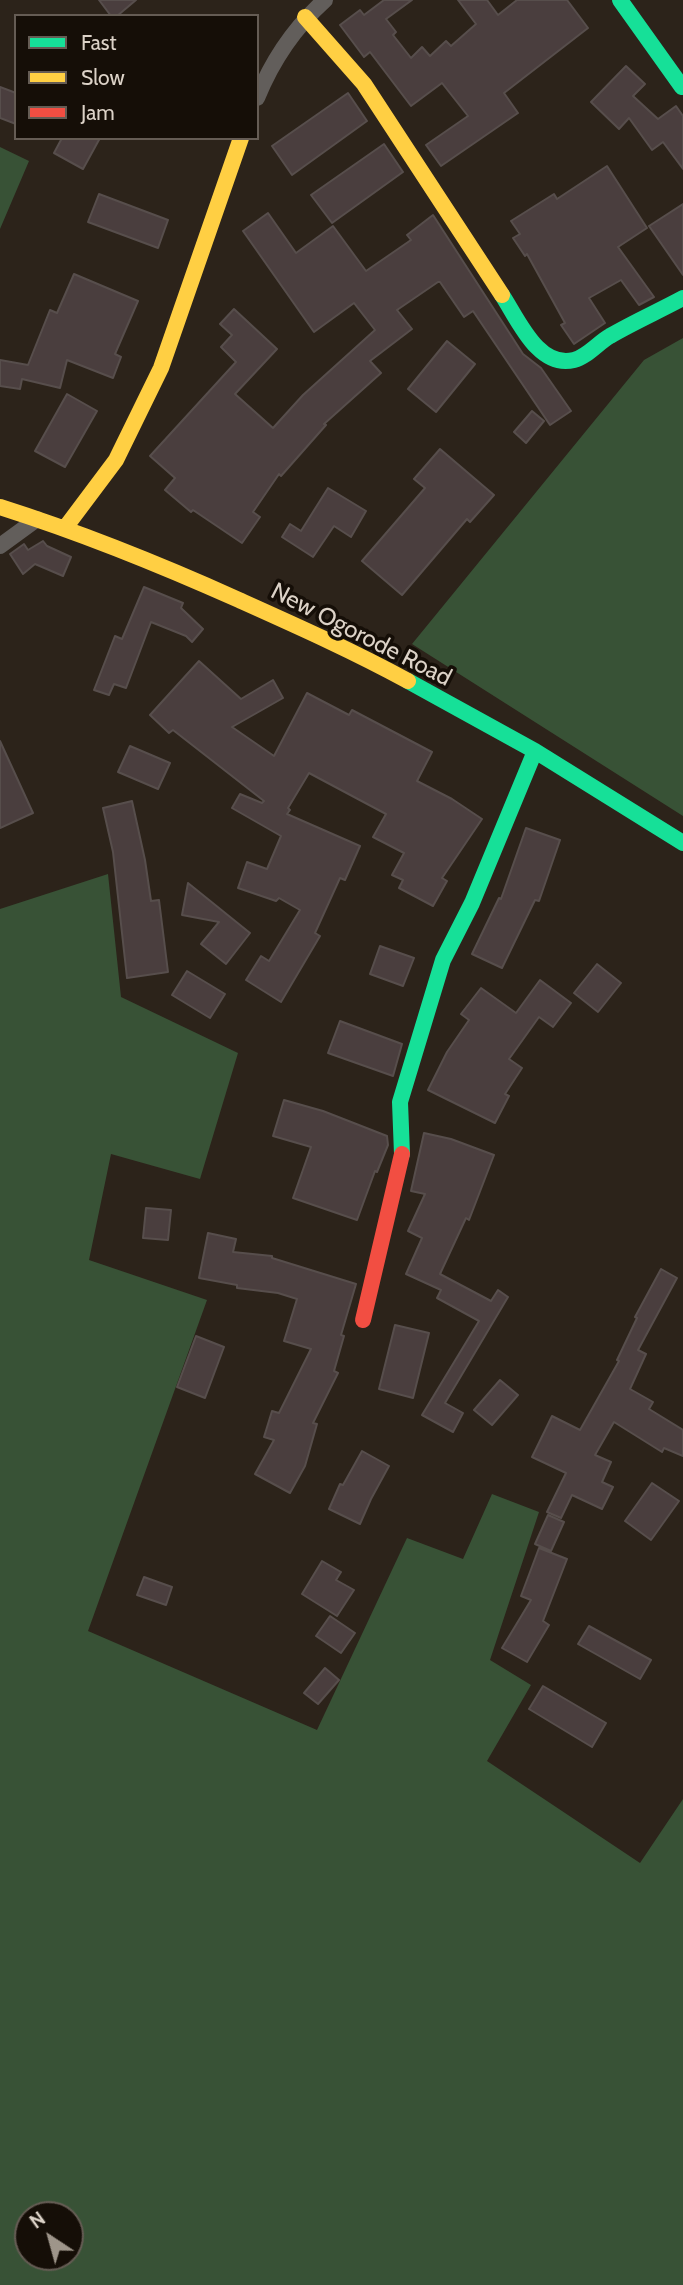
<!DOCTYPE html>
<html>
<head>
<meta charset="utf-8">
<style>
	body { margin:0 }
	#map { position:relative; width:683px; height:2285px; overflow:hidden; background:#2c231a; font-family:Cabin,sans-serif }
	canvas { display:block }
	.legend { position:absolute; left:14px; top:14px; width:245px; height:126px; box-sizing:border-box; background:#150e07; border:2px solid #655c54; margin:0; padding:9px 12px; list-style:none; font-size:21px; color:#dcd2c7 }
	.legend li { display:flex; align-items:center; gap:14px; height:35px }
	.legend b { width:35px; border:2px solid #655c54 }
	.north { position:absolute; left:14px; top:2201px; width:70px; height:70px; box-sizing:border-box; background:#150e07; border:2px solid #655c54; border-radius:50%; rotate:324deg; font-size:19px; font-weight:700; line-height:28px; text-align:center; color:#dcd2c7 }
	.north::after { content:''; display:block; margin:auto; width:24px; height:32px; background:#9e958a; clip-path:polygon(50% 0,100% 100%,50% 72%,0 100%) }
</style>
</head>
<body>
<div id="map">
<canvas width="683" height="2285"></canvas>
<ul class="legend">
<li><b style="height:9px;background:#16e098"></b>Fast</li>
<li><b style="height:9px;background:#ffcf43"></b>Slow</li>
<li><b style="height:9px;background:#f24e42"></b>Jam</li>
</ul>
<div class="north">N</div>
</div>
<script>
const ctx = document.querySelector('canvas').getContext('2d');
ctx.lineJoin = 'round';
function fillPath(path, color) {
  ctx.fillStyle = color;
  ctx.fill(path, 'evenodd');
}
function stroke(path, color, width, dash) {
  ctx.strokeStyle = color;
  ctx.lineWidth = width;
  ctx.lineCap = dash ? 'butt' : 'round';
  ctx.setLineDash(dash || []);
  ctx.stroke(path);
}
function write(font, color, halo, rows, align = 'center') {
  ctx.font = font + ' Cabin,sans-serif';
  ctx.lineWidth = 7;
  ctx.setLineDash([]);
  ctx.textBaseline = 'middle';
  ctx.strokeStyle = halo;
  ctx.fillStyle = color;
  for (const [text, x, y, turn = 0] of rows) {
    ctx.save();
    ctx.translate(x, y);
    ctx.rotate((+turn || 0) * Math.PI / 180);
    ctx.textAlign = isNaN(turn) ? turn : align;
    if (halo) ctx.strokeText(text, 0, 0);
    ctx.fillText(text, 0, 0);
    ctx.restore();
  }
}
fillPath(new Path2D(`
	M0 147 29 161 0 229Z
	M683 338V816L412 644 644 360Z
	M108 874 121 997 238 1053 200 1179 111 1154 89 1260 207 1300 88 1631 317 1730 407 1538 463 1559 492 1494 539 1512 490 1660 531 1685 487 1761 640 1863 683 1799V2285H0V909ZM70 2215V2257H28V2215Z`), '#385236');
const building = new Path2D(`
	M99 0H136L117 16H111Z
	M384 0H412L386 19 396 32 393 35 411 58 422 47 430 56 446 41 451 46 476 24 458 0H487L498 15 517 0H567L588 28 504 93 518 113 441 166 426 145 468 116 442 83 411 106 370 52 364 57 340 25 360 10 364 15Z
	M626 66 645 84 633 96 658 119 676 106 683 116V169L663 142 652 150 629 118 619 129 591 102Z
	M0 87 16 93V124L0 118Z
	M348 93 367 121 292 175 272 146Z
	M62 138H100L83 169 54 153Z
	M384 144 403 172 332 223 311 195Z
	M607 166 647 228 618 247 654 297 639 305 621 280 589 298 605 323 574 344 561 325 565 323 527 254 525 256 513 238 520 234 511 221 554 194 557 199Z
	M99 194 168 220 158 248 88 222Z
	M683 204V275L649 226Z
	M268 213 296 253 333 226 366 271 411 240 407 235 433 215 523 354 541 368 571 411 550 425 473 311 464 317 440 282H438L397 310 412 329 370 361 381 373 324 424 326 425 281 476 279 474 253 512 260 517 242 543 193 510 191 512 165 490 175 478 150 456 236 362 221 347 232 335 220 324 234 309 277 349 235 394 273 428 303 395 375 330 354 303 314 332 243 231Z
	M74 274 138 301 115 354 121 357 113 378 67 360 60 388 22 379 20 389 0 386V360L28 365 50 310 57 313Z
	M447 341 475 364 436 412 408 389Z
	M67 394 97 411 65 467 35 451Z
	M532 411 544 421 526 443 514 432Z
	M440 449 494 495 470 522 467 519 402 595 362 561 425 488 414 479Z
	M328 488 366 511 351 537 334 526 313 557 282 537 290 524 301 531Z
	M43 541 47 546 71 557 63 576 35 564 23 574 10 554 24 544 28 550Z
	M144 587 183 603 181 608 203 629 192 642 186 636 151 622 126 688 114 684 109 695 94 690 115 636 122 639Z
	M199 661 241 699 273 680 283 698 232 727 274 756 307 693 349 715 352 710 432 752 417 781 452 799 482 819 442 878 447 881 433 906 399 888 403 880 392 875 404 853 373 837 386 814 309 773 288 808 290 810 287 814 360 846 345 880 340 878 315 933 320 936 281 1002 246 980 261 956 269 961 300 910 279 898 276 901 238 888 247 862 267 869 281 836 232 808 240 794 262 803 264 801 173 730 169 733 150 715Z
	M0 741 33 813 0 828Z
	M130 746 170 763 158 789 118 772Z
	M132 801 145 860 151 901 159 900 168 972 127 978 113 852 103 808Z
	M526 828 560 840 539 901 535 900 502 968 472 954 499 898 501 899Z
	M188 883 250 933 226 964 201 944 219 922 182 915Z
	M380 946 414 958 403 986 370 974Z
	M597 964 621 983 598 1012 574 993Z
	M187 971 225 994 210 1018 172 995Z
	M540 980 571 1003 553 1027 539 1017 509 1059 522 1068 505 1094 509 1096 495 1123 428 1090 447 1052 469 1020 461 1014 481 988 516 1013Z
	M340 1021 402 1044 393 1076 328 1053Z
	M284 1100 323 1111 387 1136 388 1145 377 1172 375 1171 357 1220 293 1198 311 1147 273 1136Z
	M424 1133 451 1139 494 1155 469 1220 466 1218 440 1274 491 1301 498 1290 508 1297 445 1403 463 1413 453 1432 422 1415 479 1321 437 1298 441 1290 406 1274 422 1238 408 1231 425 1194 411 1191Z
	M146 1208 171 1210 168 1240 143 1238Z
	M208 1233 236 1239 233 1252 272 1256V1258L356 1284 341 1335 344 1336 334 1371 338 1373 313 1423 317 1424 305 1466 290 1493 255 1474 274 1440 264 1437 272 1411 279 1413 311 1349 284 1341 297 1299 278 1293 237 1288V1285L199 1278Z
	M661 1269 677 1278 638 1350 646 1354 630 1389 653 1402 649 1409 683 1430V1456L664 1448 662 1452 614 1422 595 1455 611 1462 602 1482 613 1487 602 1509 572 1495 561 1518 547 1512 566 1473 532 1457 552 1416 580 1430 619 1361 617 1360 637 1318 635 1317Z
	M395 1325 429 1333 413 1398 379 1389Z
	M196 1336 224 1347 205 1398 177 1387Z
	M500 1380 518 1395 492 1425 474 1410Z
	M362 1451 389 1466 371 1499 360 1524 329 1509 340 1484 343 1485Z
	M652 1483 679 1501 651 1540 625 1521Z
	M548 1515 564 1522 551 1551 535 1544Z
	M539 1548 567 1559 543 1621 549 1625 527 1662 502 1648 531 1600 521 1596Z
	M322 1561 341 1572 336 1580 354 1590 337 1616 302 1594Z
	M144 1577 172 1587 166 1605 137 1595Z
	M330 1616 355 1633 341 1653 316 1636Z
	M589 1626 651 1660 640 1679 578 1644Z
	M325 1668 339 1680 318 1704 304 1693Z
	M543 1686 606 1723 592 1747 529 1709Z`);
fillPath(building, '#4a3e3e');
stroke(building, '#574e4c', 2);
stroke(new Path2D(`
	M257 98C272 61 295 27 325 0
	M0 546 37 519`), '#625e5b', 16);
stroke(new Path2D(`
	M620 0 682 87
	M502 295C518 319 538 369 574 360 587 357 599 342 610 336 634 322 659 311 683 298
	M408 681 535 751 683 843
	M402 1154 400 1102 443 960 472 903 535 751`), '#16e098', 16);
stroke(new Path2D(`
	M305 17 364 84 502 295
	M0 507C82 533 161 565 239 600 297 626 353 651 408 681
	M65 528 116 460 161 368 241 138`), '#ffcf43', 16);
stroke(new Path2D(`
	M363 1320 402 1154`), '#f24e42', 16);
write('24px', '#dcd2c7', '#150e07', [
	["New Ogorode Road",361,635,27]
]);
</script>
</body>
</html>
